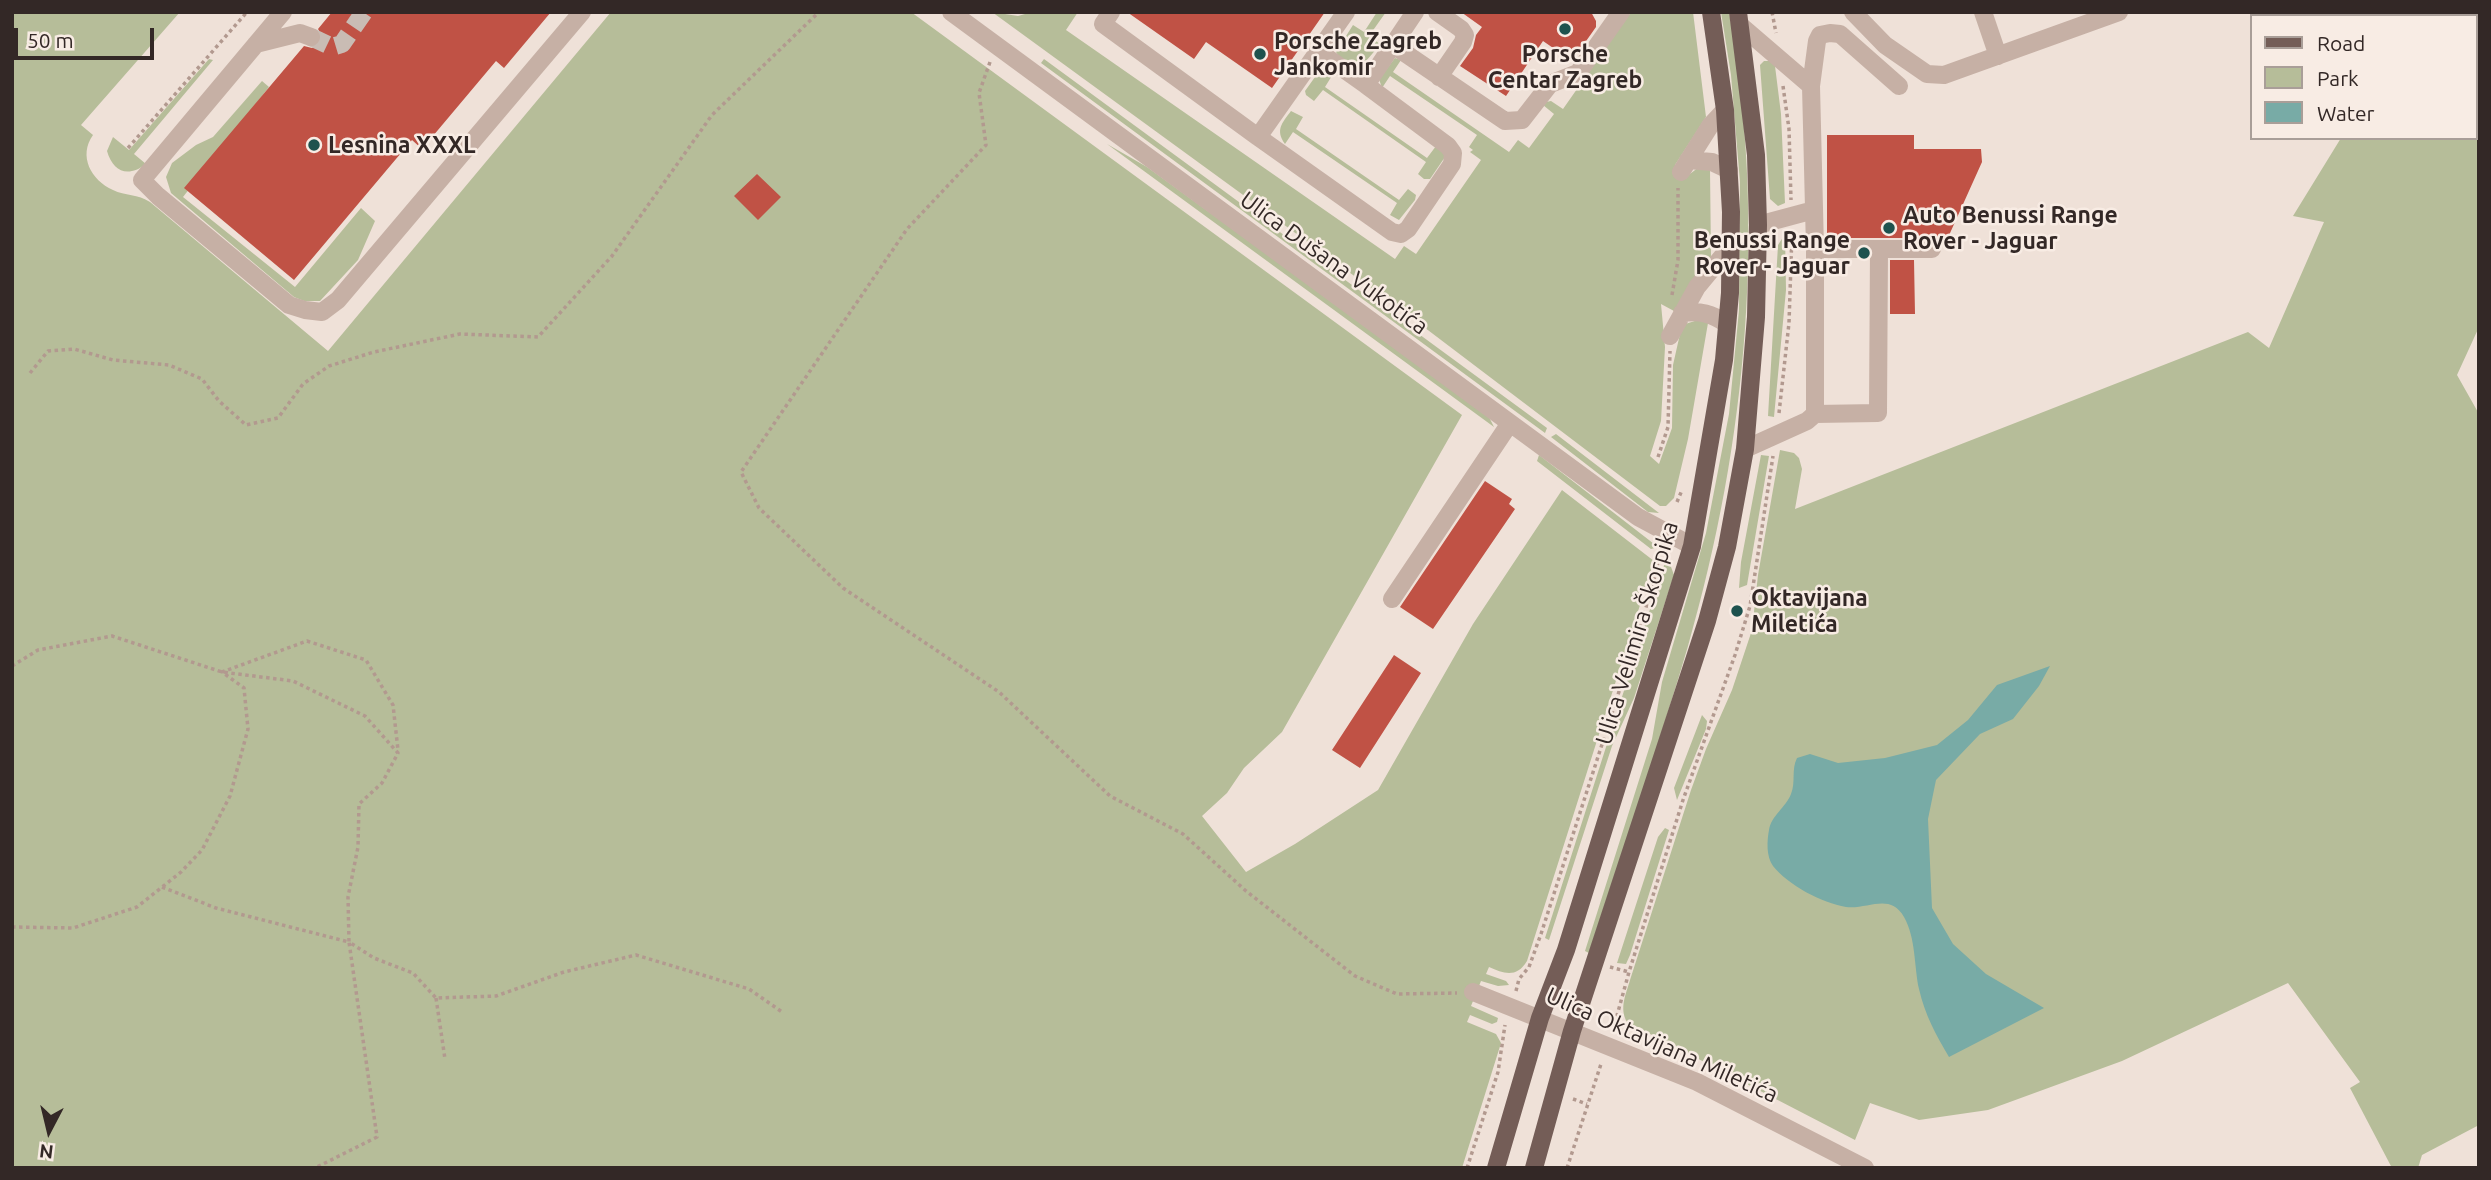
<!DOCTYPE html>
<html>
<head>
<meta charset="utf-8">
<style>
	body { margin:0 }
	#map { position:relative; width:2491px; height:1180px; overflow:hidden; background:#efe1d8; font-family:Ubuntu,sans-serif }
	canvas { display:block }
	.frame { position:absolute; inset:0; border:14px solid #332826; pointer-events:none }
	.legend { position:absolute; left:2250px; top:14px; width:228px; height:126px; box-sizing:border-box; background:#f8ece4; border:2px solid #a99e98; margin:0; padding:9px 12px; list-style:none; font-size:21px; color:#332826 }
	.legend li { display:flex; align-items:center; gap:14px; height:35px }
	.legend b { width:35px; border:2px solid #a99e98 }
	.north { position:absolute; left:14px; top:1096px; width:70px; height:70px; -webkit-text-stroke:5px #f8ece4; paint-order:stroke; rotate:187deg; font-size:19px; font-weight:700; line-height:28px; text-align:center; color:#332826 }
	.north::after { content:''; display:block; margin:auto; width:24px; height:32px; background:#332826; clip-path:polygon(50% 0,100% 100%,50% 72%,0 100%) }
	.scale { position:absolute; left:14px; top:28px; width:140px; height:32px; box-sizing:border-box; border:4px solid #332826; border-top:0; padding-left:9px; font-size:21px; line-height:24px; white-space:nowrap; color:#332826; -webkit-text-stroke:5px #f8ece4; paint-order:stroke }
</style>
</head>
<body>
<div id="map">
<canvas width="2491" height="1180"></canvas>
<div class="frame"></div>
<ul class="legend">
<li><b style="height:9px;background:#745d57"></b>Road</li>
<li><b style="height:19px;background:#b6bd99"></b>Park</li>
<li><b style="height:19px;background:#78aba6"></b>Water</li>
</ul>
<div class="north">N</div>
<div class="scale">50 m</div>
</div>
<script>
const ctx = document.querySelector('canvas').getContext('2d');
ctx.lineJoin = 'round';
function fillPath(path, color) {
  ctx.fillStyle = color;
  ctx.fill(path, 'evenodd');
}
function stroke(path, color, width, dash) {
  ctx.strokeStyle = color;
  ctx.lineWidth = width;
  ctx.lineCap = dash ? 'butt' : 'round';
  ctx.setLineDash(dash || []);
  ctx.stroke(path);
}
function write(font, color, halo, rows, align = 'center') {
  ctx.font = font + ' Ubuntu,sans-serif';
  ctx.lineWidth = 5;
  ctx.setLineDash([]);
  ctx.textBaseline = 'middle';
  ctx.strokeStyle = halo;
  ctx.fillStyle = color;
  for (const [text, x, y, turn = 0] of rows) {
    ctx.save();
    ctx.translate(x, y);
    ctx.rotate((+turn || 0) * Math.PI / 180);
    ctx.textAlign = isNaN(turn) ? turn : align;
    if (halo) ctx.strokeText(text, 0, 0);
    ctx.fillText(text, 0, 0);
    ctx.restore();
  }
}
fillPath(new Path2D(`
	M12 12H180L81 125 93 135C78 156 91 180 113 190 125 196 138 194 150 202L328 351 611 12H911L1462 415 1282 732 1244 768 1227 793 1202 816 1246 872 1295 844 1378 790 1473 624 1562 490 1654 561 1527 961C1517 978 1504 974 1489 967L1486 974 1506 981 1509 985 1498 986 1481 981 1471 1006 1498 1018 1497 1022 1492 1024 1470 1015 1467 1022 1496 1034 1501 1043 1462 1168H12Z
	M992 12 1018 16 1032 12H1078L1066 30 1395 259 1404 246 1416 254 1481 160 1470 152 1473 150 1469 147 1477 135 1390 76 1382 88 1379 79 1395 58 1401 60 1393 72 1509 152 1518 140 1529 148 1554 114 1543 105 1546 102 1551 101 1563 109 1631 12H1693L1706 117 1675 165 1686 177 1699 167 1710 170 1711 258 1674 311 1661 304 1665 347 1661 421 1650 456 1659 464 1672 428 1673 365 1682 325 1698 320 1708 323 1688 439 1674 498 1666 506H1660L1412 318Z
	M1377 12H1386L1369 36 1380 44C1366 62 1354 80 1336 52L1353 25 1364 32Z
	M1721 12H1729C1767 222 1747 442 1688 646 1658 749 1622 851 1589 953L1585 951 1652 739 1662 682 1706 533 1729 414 1739 310 1740 182 1731 75Z
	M209 59 213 60 134 154 146 164C128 178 113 172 107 151L113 137 129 150Z
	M1044 59 1547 428 1545 433 1041 63Z
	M1764 61H1771L1775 66 1781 114 1785 203 1778 206 1770 199 1760 65Z
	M1326 69 1333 74 1325 87 1427 158 1436 146 1444 152 1445 157 1430 179H1424L1418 174 1426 162 1323 90 1314 101 1306 95 1305 91 1320 70Z
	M2479 77V327L2457 375 2479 414V1125L2422 1155 2418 1168H2392L2350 1088 2360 1082 2288 983 2122 1061 1988 1110 1919 1120 1870 1103 1855 1140 1627 1022C1619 1008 1626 994 1630 980L1691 790 1706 749 1732 690 1752 630 1758 575 1780 450 1794 453 1799 458 1802 469 1795 509 2248 332 2269 348 2324 222 2293 216 2341 138H2475V78Z
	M262 81 269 87 183 197 295 287 361 208 375 221 358 260 320 301H304L294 297 171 193 166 177 172 163 196 145 213 137Z
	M1291 111 1303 117 1296 129 1399 200 1408 189 1416 195 1415 200 1399 220 1390 215 1397 203 1293 132 1285 144C1275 130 1282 123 1291 111Z
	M1107 144 1147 167 1470 401 1489 417 1494 427Z
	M1785 234 1786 290 1774 417 1768 416 1778 245Z
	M1556 434 1659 513 1648 512 1551 437Z
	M1539 455 1658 547 1651 549 1537 461Z
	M1761 455 1769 456 1747 585 1739 588 1741 562Z
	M1667 556 1674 575 1634 698 1612 746 1549 940 1545 938Z
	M1702 715 1707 721 1706 729 1677 800 1674 788Z
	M1665 828 1669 830 1630 955 1626 964 1617 963 1658 837Z`), '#b6bd99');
fillPath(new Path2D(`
	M2050 666 2039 686 2013 719 1980 734 1936 780 1928 819 1932 908 1953 944 1986 974 2044 1008 1949 1057C1936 1035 1925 1015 1919 989 1914 966 1916 938 1904 917 1890 892 1867 910 1846 907 1822 903 1788 885 1773 866 1766 856 1767 841 1769 830 1771 816 1786 807 1791 794 1796 782 1791 770 1797 758L1810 754 1838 763 1885 758 1937 745 1968 720 1997 685Z`), '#78aba6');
fillPath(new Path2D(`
	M332 12H551L504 68 496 61 422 149 412 140 294 280 184 188 304 46 312 48 319 45 322 36 318 29Z
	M1127 12H1325L1272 88 1206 42 1194 59Z
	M1461 12H1591L1596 21V27L1572 61 1543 41 1506 96 1460 66 1473 48 1476 35 1482 27Z
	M1827 135H1914V149H1981L1982 162 1946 242 1932 238H1827Z
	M757 174 781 197 758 220 734 196Z
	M1890 260H1914L1915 314H1890Z
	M1485 481 1512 499 1509 504 1515 509 1433 629 1400 607Z
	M1394 655 1421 673 1360 768 1332 750Z`), '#c05245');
stroke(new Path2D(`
	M311 37 332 47 342 44 364 12`), '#c9bcb4', 18, [18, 9]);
stroke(new Path2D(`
	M1772 12 1776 33
	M990 62 979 93 986 145 907 229 741 472 759 508 843 588 999 692 1110 796 1183 834 1246 891 1355 976 1397 994 1457 993
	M1783 86 1789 129 1791 200
	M128 148 247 12
	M1672 295 1678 260V188
	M30 373 48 351 74 349 113 360 169 365 202 379 219 401 246 425 278 418 303 384 329 366 374 352 460 334 538 337 612 256 712 115 819 12
	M1779 413 1789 323 1792 233
	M1658 457 1668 427 1670 351
	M1677 502 1682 490
	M12 666 38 650 112 636 222 672 293 681 365 716 398 753 382 783 359 804 358 847 348 897 349 942 374 958 413 973 436 998 496 996 564 972 636 955 749 989 782 1012
	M162 887 216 908 349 942 377 1137 315 1168
	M12 927 73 928 137 907 181 872 202 850 230 796 248 729 244 688 222 672 307 641 366 660 393 705 398 750
	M1610 967 1629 972
	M1516 991 1519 979 1529 967 1541 934 1651 592 1659 558
	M436 998 445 1059
	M1613 1030 1629 972 1683 800 1735 655 1750 606 1773 456
	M1573 1099 1587 1104
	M1467 1168 1498 1072 1505 1025
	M1567 1168 1601 1064`), '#b2998f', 3.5, [3.5, 3.5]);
stroke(new Path2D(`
	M283 12 142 180 158 196 289 305 305 310 322 312 338 300 582 12
	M951 12 1638 517 1692 546
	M1111 12 1103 24 1258 137 1346 12
	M1437 12 1461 29 1465 35 1463 42 1439 77
	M1853 12 1885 45 1927 74 1944 75 2119 12
	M1983 12 1998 56
	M1740 25 1811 86 1815 249V414L1807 421 1745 449
	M256 44 300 33 311 37
	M1393 45 1505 121 1522 120 1550 84 1578 73 1621 12
	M1318 51 1366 85
	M1811 86 1817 41 1820 35 1830 33 1840 34 1899 86
	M1258 137 1392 232 1401 234 1408 229 1452 164 1453 153 1448 146 1366 85 1415 12
	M1688 160 1712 162 1729 170
	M1681 172 1710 126 1725 110
	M1758 225 1814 210
	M1815 249H1932
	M1682 313C1701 311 1711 313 1727 324
	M1670 336 1697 287 1731 246
	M1815 414 1878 413 1879 249
	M1392 599 1510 423
	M1473 992 1697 1082 1865 1168`), '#c6b0a5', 18);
stroke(new Path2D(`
	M1496 1168 1540 1018 1566 950 1692 546 1724 360 1730 293 1731 212 1725 110 1711 12
	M1534 1168 1572 1031 1707 621 1727 547 1745 449 1756 317 1758 225 1756 155 1738 12`), '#745d57', 18);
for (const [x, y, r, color] of [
	[1565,29,7,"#1e524e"],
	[1260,54,7,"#1e524e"],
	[314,145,7,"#1e524e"],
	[1889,228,7,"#1e524e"],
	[1864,253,7,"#1e524e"],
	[1737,611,7,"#1e524e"]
]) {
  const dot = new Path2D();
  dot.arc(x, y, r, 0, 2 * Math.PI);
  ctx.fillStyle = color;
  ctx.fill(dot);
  stroke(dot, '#f8ece4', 2.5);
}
write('bold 23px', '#332826', '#f8ece4', [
	["Porsche Zagreb",1274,41],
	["Jankomir",1274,67],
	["Porsche",1565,54,"center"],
	["Centar Zagreb",1565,80,"center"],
	["Lesnina XXXL",328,145],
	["Auto Benussi Range",1903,215],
	["Rover - Jaguar",1903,241],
	["Benussi Range",1850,240,"right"],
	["Rover - Jaguar",1850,266,"right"],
	["Oktavijana",1751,598],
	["Miletića",1751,624]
], 'left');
write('23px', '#332826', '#f8ece4', [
	["Ulica Dušana Vukotića",1334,263,36],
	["Ulica Velimira Škorpika",1637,633,-73],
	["Ulica Oktavijana Miletića",1662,1045,24]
]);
</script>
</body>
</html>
